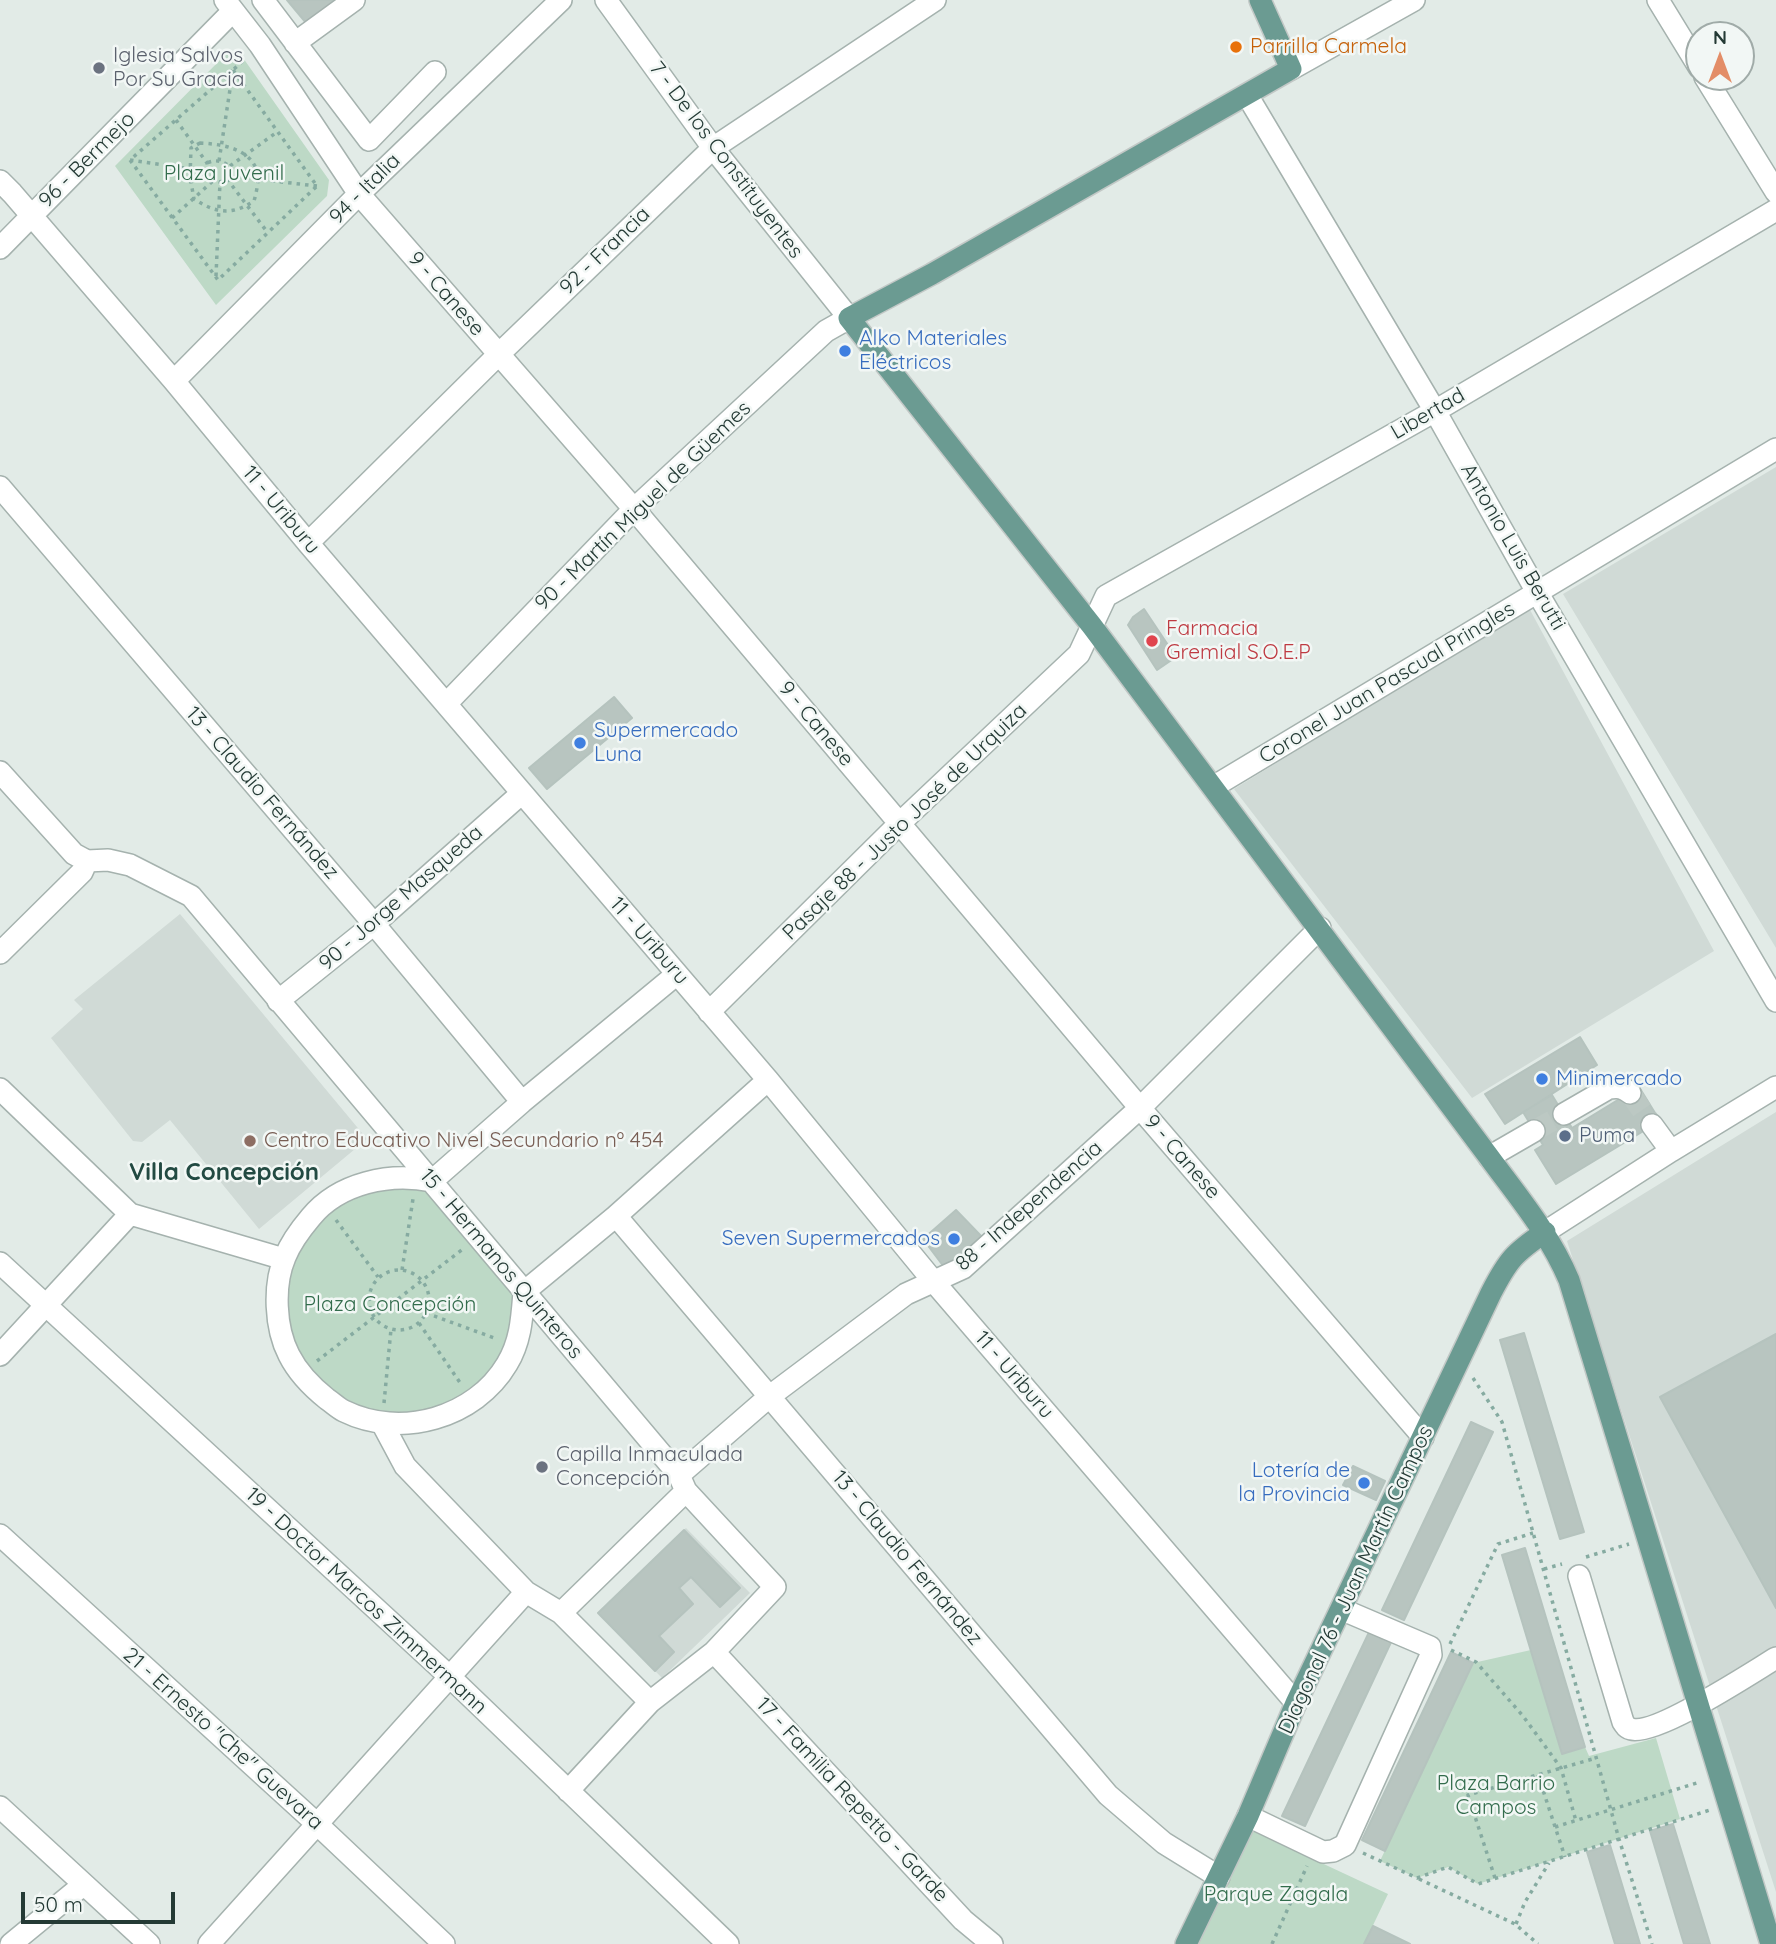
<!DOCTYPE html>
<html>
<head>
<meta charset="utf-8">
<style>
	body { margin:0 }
	#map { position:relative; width:1776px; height:1944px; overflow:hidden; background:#e2ebe7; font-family:Quicksand,sans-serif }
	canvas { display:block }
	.north { position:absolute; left:1685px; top:21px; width:70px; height:70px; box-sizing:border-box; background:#f2f7f5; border:2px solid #a0aba8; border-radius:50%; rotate:0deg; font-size:19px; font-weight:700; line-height:28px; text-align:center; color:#243a35 }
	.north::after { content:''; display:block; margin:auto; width:24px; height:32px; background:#e38d67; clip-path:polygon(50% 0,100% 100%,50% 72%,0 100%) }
	.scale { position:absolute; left:21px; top:1892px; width:154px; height:32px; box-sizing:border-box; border:4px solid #243a35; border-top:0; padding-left:9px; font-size:21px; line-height:24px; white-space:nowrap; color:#243a35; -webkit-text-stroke:5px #f2f7f5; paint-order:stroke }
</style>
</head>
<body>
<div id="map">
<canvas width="1776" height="1944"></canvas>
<div class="north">N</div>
<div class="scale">50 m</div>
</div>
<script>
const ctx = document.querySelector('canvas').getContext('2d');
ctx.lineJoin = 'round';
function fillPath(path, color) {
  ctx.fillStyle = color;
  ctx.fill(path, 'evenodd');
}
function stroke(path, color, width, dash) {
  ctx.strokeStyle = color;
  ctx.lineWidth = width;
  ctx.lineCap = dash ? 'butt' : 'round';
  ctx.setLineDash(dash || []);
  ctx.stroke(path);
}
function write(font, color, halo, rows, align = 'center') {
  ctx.font = font + ' Quicksand,sans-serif';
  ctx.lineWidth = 5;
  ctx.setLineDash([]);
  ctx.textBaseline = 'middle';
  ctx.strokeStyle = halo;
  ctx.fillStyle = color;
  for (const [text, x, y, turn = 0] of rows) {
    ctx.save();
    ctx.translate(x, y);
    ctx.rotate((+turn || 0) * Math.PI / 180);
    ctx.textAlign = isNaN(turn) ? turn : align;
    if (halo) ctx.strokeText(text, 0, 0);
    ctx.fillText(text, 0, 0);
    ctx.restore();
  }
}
fillPath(new Path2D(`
	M1776 467V948L1563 594Z
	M1529 608 1714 951 1472 1098 1234 789Z
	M180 914 367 1139 259 1229 170 1120 142 1142 133 1141 51 1038 83 1009 74 1000Z
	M1776 1112V1892L1567 1241Z
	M686 1528 750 1593 662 1678 598 1613Z`), '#d0dad6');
fillPath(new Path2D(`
	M225 55H241L329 180 327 196 216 305 115 166Z
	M417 1177 524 1292 521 1330 484 1392 419 1423 344 1411 288 1355 279 1276 319 1208Z
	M1531 1650 1562 1753 1585 1747 1589 1756 1656 1738 1680 1819 1478 1884 1448 1867 1417 1878 1380 1861 1473 1663Z
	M1253 1831 1388 1894 1364 1944H1197Z`), '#bdd9c6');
const building = new Path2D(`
	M287 0H339L307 24Z
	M1144 609 1176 657 1157 670 1128 625 1133 617Z
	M614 697 632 718 547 789 529 768Z
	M1580 1037 1597 1065 1505 1124 1485 1094Z
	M1639 1087 1660 1121 1556 1184 1535 1150 1543 1145 1523 1112 1552 1095 1572 1128Z
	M956 1210 984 1239 950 1268 944 1267 923 1239Z
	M1524 1333 1584 1532 1560 1539 1500 1340Z
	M1776 1334V1608L1660 1397Z
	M1471 1422 1493 1432 1404 1620 1382 1610Z
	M1353 1466 1385 1481 1376 1500 1343 1485Z
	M684 1530 740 1588 720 1607 691 1577 679 1588 693 1604 659 1636 674 1652 655 1671 598 1613Z
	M1525 1548 1585 1747 1562 1754 1502 1555Z
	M1371 1628 1393 1638 1305 1826 1282 1816Z
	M1451 1652 1473 1663 1385 1851 1362 1840Z
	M1673 1824 1710 1944H1684L1650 1831Z
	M1610 1845 1640 1944H1615L1587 1852Z
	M1373 1926 1410 1944H1364Z`);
fillPath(building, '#b8c5c0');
stroke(building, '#b5c3be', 2);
stroke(new Path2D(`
	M1630 1093 1652 1125
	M1534 1131 1564 1114`), '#bcc8c3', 21, [21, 10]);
const minor = new Path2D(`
	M225 0 260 45 359 194 634 509 1140 1108 1423 1437
	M263 0 369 140 435 72
	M1658 0 1699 67
	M295 43 354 0
	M1291 69 1414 0
	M1705 77 1776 192
	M1247 95 1435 411 1537 592 1776 1001
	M0 181 12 193 174 381 308 543 768 1080 934 1282 1296 1703
	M0 248 233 11
	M174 381 359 194 561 0
	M0 487 374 924 522 1102
	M308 543 498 355 713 148 935 0
	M446 704 634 509 826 331 849 318 713 148 606 0
	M0 772 74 854 87 861
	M1213 787 1776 449
	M87 861 108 860 130 865 191 896 679 1475 686 1491 775 1587 714 1652 650 1702 568 1791
	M0 953 82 872 87 861
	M278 1001 374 924 522 793
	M709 1012 900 823 1079 654 1106 596 1435 411 1776 210
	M0 1089 130 1214 284 1259
	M1564 1114 1609 1088C1618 1087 1623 1087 1630 1093
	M1652 1125 1671 1151
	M1489 1157 1534 1131
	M432 1181C390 1172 339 1183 311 1217 300 1230 291 1242 285 1257 273 1285 275 1328 289 1355 298 1373 312 1387 327 1399 333 1403 338 1408 344 1411 401 1439 475 1418 507 1364 521 1341 522 1317 524 1292L616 1216 768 1080
	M432 1181 522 1102 677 974
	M616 1216 1108 1795 1164 1843 1219 1877
	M1545 1232 1671 1151 1776 1087
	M0 1263 449 1676 728 1944
	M0 1355 130 1214
	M382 1423 405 1466 526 1592 561 1613 650 1702
	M679 1475 770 1396 906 1294 963 1268 1140 1108 1320 928
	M0 1535 317 1824 444 1944
	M1579 1576 1623 1722C1626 1726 1626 1728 1631 1729 1656 1736 1751 1673 1776 1658
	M561 1613 686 1491
	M714 1652 963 1920 992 1944
	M0 1807 149 1944
	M1248 1816 1323 1852 1333 1851 1345 1845 1431 1655 1430 1647 1341 1609
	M11 1944 83 1885
	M209 1944 526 1592`);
const major = new Path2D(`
	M1260 0 1291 69 932 274 849 318 1092 626 1489 1157C1519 1198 1549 1233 1569 1280L1771 1944
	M1186 1944 1248 1816 1296 1703 1491 1293C1508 1260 1514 1253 1545 1232`);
stroke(minor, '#a5b2ae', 24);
stroke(major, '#c2c8c6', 24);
stroke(new Path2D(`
	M233 70 317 186 218 280 130 160Z
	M176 120 207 163 208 169 214 180 220 182 227 179 230 166C221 161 216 159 207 163
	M200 143C222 144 256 149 258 178 258 185 256 194 254 201 231 216 216 213 194 199L190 177 191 148Z
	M130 160 210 172
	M219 161 233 70 246 58
	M230 166 277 132
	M229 176 317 186
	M227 179 268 233
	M172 218 214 180
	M216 276 220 182
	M336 1220 378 1277
	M369 1300a30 30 0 1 1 60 0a30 30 0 1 1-60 0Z
	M402 1270 413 1199
	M426 1313 497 1339
	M419 1323 461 1384
	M317 1361 463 1249
	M1473 1378 1502 1422 1619 1839 1652 1944
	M384 1403 391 1329
	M1586 1557 1629 1544
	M1544 1569 1562 1564
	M1450 1644 1498 1544 1533 1533
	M1451 1650 1476 1662 1523 1716 1561 1768 1576 1821
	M1538 1775 1565 1857
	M1555 1827 1700 1782
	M1363 1853 1417 1878 1448 1867 1478 1884 1710 1810
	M1495 1878 1468 1795 1596 1758
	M1419 1879 1515 1924 1538 1944
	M1516 1924 1525 1902 1549 1863
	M1272 1944 1307 1866`), '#86aba1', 3.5, [3.5, 5]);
stroke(minor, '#fff', 21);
stroke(major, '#6b9b92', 21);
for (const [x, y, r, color] of [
	[1236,47,7,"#e8710a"],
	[99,68,7,"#6b7280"],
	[845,351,7,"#3f7fe0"],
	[1152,641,7,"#e0444e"],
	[580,743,7,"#3f7fe0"],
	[1542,1079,7,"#3f7fe0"],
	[1565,1136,7,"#5c6f8a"],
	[250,1141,7,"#8d6e63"],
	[954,1239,7,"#3f7fe0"],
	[542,1467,7,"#6b7280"],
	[1364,1483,7,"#3f7fe0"]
]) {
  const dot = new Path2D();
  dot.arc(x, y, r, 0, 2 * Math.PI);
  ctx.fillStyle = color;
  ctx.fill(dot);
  stroke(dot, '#f2f7f5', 2.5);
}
write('21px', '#c56008', '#f2f7f5', [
	["Parrilla Carmela",1250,47]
], 'left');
write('21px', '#5b616d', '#f2f7f5', [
	["Iglesia Salvos",113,56],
	["Por Su Gracia",113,80],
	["Capilla Inmaculada",556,1455],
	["Concepción",556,1479]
], 'left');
write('21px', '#243a35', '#f2f7f5', [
	["96 - Bermejo",87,160,-45],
	["7 - De los Constituyentes",726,160,53],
	["94 - Italia",365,189,-45],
	["92 - Francia",605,251,-44],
	["9 - Canese",446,294,49],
	["Libertad",1428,414,-30],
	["90 - Martín Miguel de Güemes",643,506,-44],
	["11 - Uriburu",281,510,50],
	["Antonio Luis Berutti",1513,547,60],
	["Coronel Juan Pascual Pringles",1387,683,-31],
	["9 - Canese",816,724,50],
	["13 - Claudio Fernández",262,793,49],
	["Pasaje 88 - Justo José de Urquiza",905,822,-44],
	["90 - Jorge Masqueda",401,898,-41],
	["11 - Uriburu",649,941,49],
	["9 - Canese",1182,1157,49],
	["88 - Independencia",1029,1206,-41],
	["15 - Hermanos Quinteros",501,1264,50],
	["11 - Uriburu",1014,1375,49],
	["13 - Claudio Fernández",907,1558,50],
	["Diagonal 76 - Juan Martín Campos",1356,1580,-65],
	["19 - Doctor Marcos Zimmermann",366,1601,43],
	["21 - Ernesto \"Che\" Guevara",223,1739,42],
	["17 - Familia Repetto - Garde",852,1800,47]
]);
write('21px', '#326c4c', '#f2f7f5', [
	["Plaza juvenil",224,174],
	["Plaza Concepción",390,1305],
	["Plaza Barrio",1496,1784],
	["Campos",1496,1808],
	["Parque Zagala",1276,1895]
]);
write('21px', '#366cbe', '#f2f7f5', [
	["Alko Materiales",859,339],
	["Eléctricos",859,363],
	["Supermercado",594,731],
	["Luna",594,755],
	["Minimercado",1556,1079],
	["Seven Supermercados",940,1239,"right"],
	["Lotería de",1350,1471,"right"],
	["la Provincia",1350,1495,"right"]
], 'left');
write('21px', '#be3a42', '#f2f7f5', [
	["Farmacia",1166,629],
	["Gremial S.O.E.P",1166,653]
], 'left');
write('21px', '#4e5e75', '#f2f7f5', [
	["Puma",1579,1136]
], 'left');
write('21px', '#785e54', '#f2f7f5', [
	["Centro Educativo Nivel Secundario nº 454",264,1141]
], 'left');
write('bold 24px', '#224a42', '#f2f7f5', [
	["Villa Concepción",224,1173]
]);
</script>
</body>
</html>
